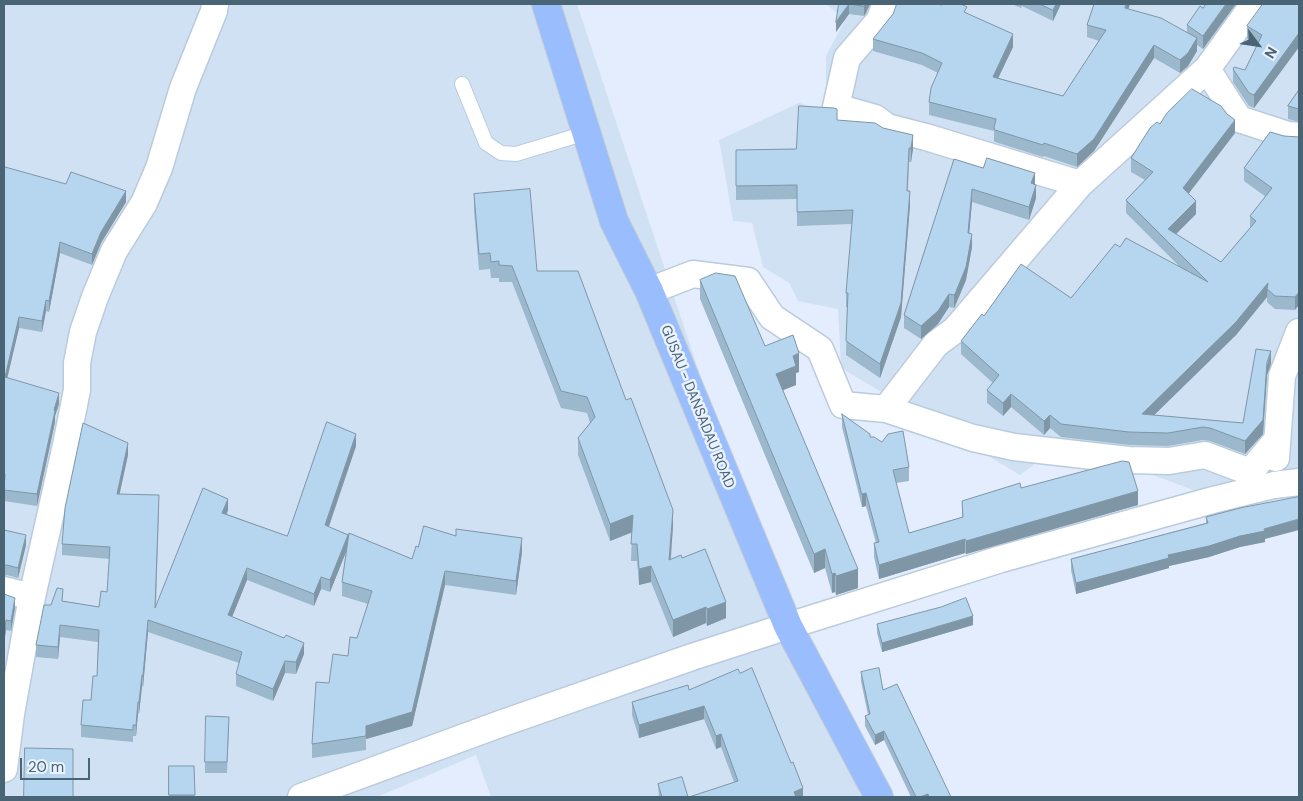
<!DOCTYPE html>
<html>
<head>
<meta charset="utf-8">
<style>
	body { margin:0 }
	#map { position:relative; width:1303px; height:801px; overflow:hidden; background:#e3edfd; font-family:"DM Sans",sans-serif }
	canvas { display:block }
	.frame { position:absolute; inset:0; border:5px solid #496475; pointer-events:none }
	.north { position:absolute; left:1233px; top:20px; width:50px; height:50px; -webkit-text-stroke:4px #eaf2ff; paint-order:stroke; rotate:121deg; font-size:14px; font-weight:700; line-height:20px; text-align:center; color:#496475 }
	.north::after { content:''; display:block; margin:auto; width:18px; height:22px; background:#496475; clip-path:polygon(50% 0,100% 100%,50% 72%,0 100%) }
	.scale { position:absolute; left:20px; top:758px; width:70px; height:22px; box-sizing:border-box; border:2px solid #496475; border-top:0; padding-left:6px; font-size:15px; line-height:18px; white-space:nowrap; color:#496475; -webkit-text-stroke:4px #eaf2ff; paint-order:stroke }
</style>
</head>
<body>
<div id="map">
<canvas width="1303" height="801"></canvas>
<div class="frame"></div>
<div class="north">N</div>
<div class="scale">20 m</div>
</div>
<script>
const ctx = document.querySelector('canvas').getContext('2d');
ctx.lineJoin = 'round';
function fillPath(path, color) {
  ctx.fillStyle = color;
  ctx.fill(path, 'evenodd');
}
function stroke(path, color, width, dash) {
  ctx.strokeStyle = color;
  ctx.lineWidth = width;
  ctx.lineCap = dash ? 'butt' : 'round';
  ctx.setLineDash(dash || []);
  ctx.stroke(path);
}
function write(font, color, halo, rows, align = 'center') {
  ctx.font = font + ' "DM Sans",sans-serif';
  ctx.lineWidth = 5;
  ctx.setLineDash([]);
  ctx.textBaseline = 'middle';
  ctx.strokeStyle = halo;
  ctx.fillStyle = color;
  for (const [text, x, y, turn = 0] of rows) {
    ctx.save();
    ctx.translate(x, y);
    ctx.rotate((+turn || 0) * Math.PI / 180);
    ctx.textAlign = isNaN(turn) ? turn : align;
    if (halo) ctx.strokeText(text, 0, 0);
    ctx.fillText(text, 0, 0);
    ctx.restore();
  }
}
fillPath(new Path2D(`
	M4 4H577L756 544 861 797H491L476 755 377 797H4Z
	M826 4H1299V488L1201 493 1065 442 1020 475 841 368 838 309 798 301 789 283 763 267 752 223 733 221 719 140 799 103 826 110V56L845 20Z`), '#d1e1f4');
const lane = new Path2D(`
	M462 84 486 143 501 153 516 154 586 133`);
const street = new Path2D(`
	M886 4 879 21 847 58 836 107 875 118 887 127 926 137 1080 184
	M1207 69 1239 119 1288 135 1299 136
	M649 291 693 274 748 281 772 317 820 349 843 405 886 409 973 438 1014 447 1128 460 1169 461 1205 455 1250 472 1277 440
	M886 409 936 344 955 330 1080 184 1207 69 1254 4
	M1276 458 1282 376 1299 332
	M4 590 32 597
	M4 769 11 714 32 597 66 445 77 390V363L83 332 95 297 114 251 144 203 159 168 183 88 214 11 215 4
	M301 797 500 724 692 657 788 626 1001 559 1213 500 1274 485 1299 482`);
const primary = new Path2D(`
	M546 4 614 221 649 291 788 626 879 797`);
stroke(lane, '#bacbdc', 16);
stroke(street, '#bacbdc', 29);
stroke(primary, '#c5cdd3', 30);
stroke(lane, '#fff', 14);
stroke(street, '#fff', 26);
stroke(primary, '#9abdfd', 28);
fillPath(new Path2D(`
	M839 4H870L866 13 864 16 849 14 836 32Z
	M1012 4H1061L1053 21 1022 6 1021 8Z
	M1299 4V47L1254 108 1249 106 1233 82V69L1245 70 1257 45 1247 39V26Z
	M1203 8V49L1197 45V51L1188 66 1180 73 1154 58 1094 151 1077 167 1044 156 1043 157 995 142 994 141V131L929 115V102L938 73 922 65 873 51V39L967 13 1013 47 998 78 1063 96 1099 41 1087 37V25L1128 9 1187 33V25Z
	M1299 90V122L1288 119V106Z
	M837 120 913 149 911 162H909L908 191 910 205 901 317 880 378 846 355 847 307H846V293L852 224 797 226V199L736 200V150L796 149Z
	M1160 124 1235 133 1188 194 1196 214 1176 234 1221 262 1250 228V216L1266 197 1244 181V168L1284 136 1299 137 1295 310 1275 309 1267 302V297L1236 335 1154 415 1243 423 1271 364 1267 375 1263 434 1245 454 1210 441 1203 440 1168 446 1129 445 1061 437 1050 428 1044 435 1011 407 1003 416 987 403V390L993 383 961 354V341L984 316 1071 298 1120 247 1179 266 1126 213V200L1145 180 1131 172V158Z
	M954 159 1035 184 1036 198 1029 220 972 202 969 234 972 247 966 280 955 307 954 308 949 307 938 324 921 339 904 328V315Z
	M4 172 126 202 101 243 92 265 60 253 49 312 46 311 42 332 19 328 7 377 59 404 55 416V422L37 506 4 501Z
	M474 194 537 271 673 526 671 560 682 558 726 618 707 626 706 623 673 637 651 582 639 585 637 561H631L632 532 610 541 578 455V438L590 423 587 413 561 408 512 282H499V278H491L490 269 479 270 474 211Z
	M700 280 765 346 799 372 796 373V385L783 390 858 588 836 595 835 592 832 593 825 568 814 573 700 299Z
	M842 414 870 437 909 467V481L896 483 909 533 962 517V501L1021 488 1138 505 966 554 965 553 879 579 874 557V543H876L866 506 862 507 842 427Z
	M356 446 329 527 412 559 418 547 456 536 522 552 516 595 445 585 412 726 366 739V750L312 758V744L329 683 348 656 357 638 368 604 342 596V582L346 552 330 592 321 589 314 606 247 580 232 617 304 654 296 674 285 673 273 701 236 686V674L239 663 148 632 143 687 142 686 139 714 138 713 136 736H133V742L81 737V725L91 700 97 676 98 642 60 637 58 659 36 657V645L51 605 63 601 99 607 107 592 110 559 62 555V544L128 455 119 494 159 507 156 607 228 510 227 514 287 536Z
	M1206 517 1265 539V542L1240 547 1209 557 1169 566V568L1076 594 1071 570V559L1206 523Z
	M4 530 26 545 18 578 7 575 4 576Z
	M4 594 15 608 11 631 6 630 4 644Z
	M877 624 973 625 882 652 877 633Z
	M861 672 883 690 951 797H911L884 740 875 745 865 726V716L868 715 861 681Z
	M689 690 803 797 734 782 721 747 716 749 704 719 639 738 632 715V702Z
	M229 728 227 773H205V762Z
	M169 766H194L195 797H169Z
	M658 784 688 797H659Z`), '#9cb8cd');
fillPath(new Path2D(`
	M849 4V14L836 32V22Z
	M865 4H870L866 13 864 16V6Z
	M1056 4H1061L1053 21V10Z
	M1126 4H1130L1125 20V8Z
	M1226 4H1236L1203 49V36Z
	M1299 33V47L1254 108V95Z
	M1013 34V47L993 89V77Z
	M1197 38V51L1188 66 1180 73V60Z
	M1154 45V58L1094 151 1077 167V154Z
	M1235 120V133L1183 201V188Z
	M913 135V149L911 162V148Z
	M1035 173V186L1031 183Z
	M1036 185V198L1029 220V207Z
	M972 189V202L968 246V233Z
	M126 191V202L101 243 92 265V254L101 232Z
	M910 191V205L901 317 880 378V364Z
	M1196 201V214L1168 242V229Z
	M972 234V247L966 280 954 308V295Z
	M60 242V253L49 312V301Z
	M1268 283 1267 297 1236 335 1142 427V414Z
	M1299 292V305L1295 310V297Z
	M949 294V307L938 324 921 339V326Z
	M46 300V311L42 332V321Z
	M19 317V328L5 388V377Z
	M1271 351V364L1267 375 1263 434 1245 454V441Z
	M799 353V372L796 373V385L776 393V374L793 356Z
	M59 393V404L55 416V422L37 506V494L54 410Z
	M1011 394V407L1003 416V403Z
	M1050 415V428L1044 435V421Z
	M356 434V446L325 537V525Z
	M128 443V455L117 506V494Z
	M1138 491V505L966 554V541Z
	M866 493V506L862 507V494Z
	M228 499V510L222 525V513Z
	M673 510V526L669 577V560Z
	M633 515V532L610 541V524Z
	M1299 519V530L1265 539V542L1240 547 1209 557 1169 566V568L1076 594V583L1168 555Z
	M26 535V545L18 578V568Z
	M348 535V547L330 592V580Z
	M522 538V552L516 595V581Z
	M965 539V553L879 579V565Z
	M825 549V568L814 573V554Z
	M651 566V582L639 585V569Z
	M247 568V580L228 627V615Z
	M858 569V588L836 595V576Z
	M445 571V585L412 726 366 739V750V726Z
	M835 573V592L832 593V574Z
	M321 577V589L314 606V594Z
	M15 598V608L11 631V621Z
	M726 602V618L707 626V609Z
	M706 607V623L673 637V620Z
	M973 616V625L882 652V643Z
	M6 620V630L4 644V634Z
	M148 620V632L143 687V675Z
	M60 625V637L58 659V647Z
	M304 643V654L296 674V662Z
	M285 661V673L273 701V689Z
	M142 675V686L139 714V702Z
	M138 702V713L136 736V725Z
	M704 706V719L639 738V725Z
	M884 731V740L875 745V735Z
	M721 734V747L716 749V736Z
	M803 788V797H794V792Z
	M928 794V797H920Z`), '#7f96a7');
const building = new Path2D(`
	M839 4H849L836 22Z
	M851 4H865L864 6Z
	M897 4H938L942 5 943 4H961L967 7 964 12 1013 34 993 77 1063 96 1106 30 1087 25 1094 4H1126L1125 8 1161 18 1197 38 1188 53 1180 60 1154 45 1094 139 1077 154 1044 143 1043 145 995 130 994 128 996 119 929 102 931 88 942 63 922 53 873 39 893 14Z
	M1040 4H1056L1053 10Z
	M1206 4H1226L1203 36 1187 25 1200 6 1203 8Z
	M1263 4H1299V33L1254 95 1249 93 1233 69 1234 67 1245 70 1262 35 1247 26Z
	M1192 89 1221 106 1227 114 1235 120 1183 188 1196 201 1168 229 1221 262 1256 221 1250 216 1272 188 1244 168 1270 132 1284 136 1299 137V292L1295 297 1275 296 1267 289 1268 283 1236 322 1142 414 1243 423 1256 349 1271 351 1267 362 1263 420 1245 441 1210 428 1203 427 1168 433 1129 432 1061 424 1050 415 1044 421 1011 394 1003 403 987 390 999 375 961 341 982 314 984 316 1021 264 1071 298 1115 244 1120 247 1126 238 1208 282 1126 200 1153 172 1131 158 1150 128 1157 122 1160 124 1167 113Z
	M1299 90V109L1288 106Z
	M799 106 834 108 837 109V120L875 123 883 128 913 135 911 148H909L907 191H910L901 303 880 364 846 341 848 293H846L853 210 797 212V185L736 186V150L796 149Z
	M987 158 1035 173 1031 183 1036 185 1029 207 972 189 968 233 972 234 966 267 955 294 954 295 949 294 938 311 921 326 904 315 954 159 983 168Z
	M5 167 66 184 71 172 126 191 101 232 92 254 60 242 49 301 46 300 42 321 19 317 5 377 59 393 54 410 55 411 37 494 4 490 5 474H4V172Z
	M530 189 537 271H578L626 400 631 398 673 510 669 560 681 555 682 558 705 549 726 602 707 609 706 607 673 620 651 566 639 569 637 544H631L633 515 610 524 578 438 595 417 587 397 561 391 512 266 499 265V261L491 262 490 253 479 254 474 194Z
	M716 273 735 276 765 346 793 335 799 353 793 356 796 366 776 374 858 569 836 576 835 573 832 574 825 549 814 554 700 280Z
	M842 414 870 434V437H874L882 442 888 434 903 431 909 467 893 470 909 533 963 517 962 501 1020 483 1021 488 1122 461 1129 462 1138 491 966 541 965 539 879 565 874 543 879 542 866 493 862 494Z
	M327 422 356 434 325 525 348 535 330 580 321 577 314 594 247 568 228 615 284 638 286 635 304 643 296 662 285 661 273 689 236 674 242 652 148 620 143 675H142L139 702H138L136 725H133V730L81 725 83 700H91L93 676H97L99 630 60 625 58 647 36 645 44 605H51L57 588 63 589 62 601 99 607 101 591 107 592 110 547 62 544 65 508 83 423 128 443 117 494 159 495 155 608 203 488 228 499 222 513 287 536Z
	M1299 497V519L1264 529 1265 531 1240 536 1209 546 1168 555 1169 558 1076 583 1071 559 1208 523 1206 517 1240 508Z
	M424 526 456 536V529L522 538 516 581 445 571 412 712 366 726V736L312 744 316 682 329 683 333 654 348 656 350 637 357 638 372 591 342 582 349 533 412 559 416 546 418 547Z
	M4 530 26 535 18 568 7 565 4 566Z
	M4 594 15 598 11 621 6 620 4 634Z
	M966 598 973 616 882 643 877 624 941 607Z
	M752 668 791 763 793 762 803 788 794 792 796 797H689L738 781 721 734 716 736 704 706 639 725 632 702 688 685 689 690 738 669 740 673Z
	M879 668 883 690 897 684 951 797H929L928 794 920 797H916L884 731 875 735 865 716 870 714 861 672Z
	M206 716 229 717 227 762H205Z
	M25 748 73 749V797H24Z
	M169 766H194L195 795H169Z
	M682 777 688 797H662L658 784Z`);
fillPath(building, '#b5d6ee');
stroke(building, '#7f96a7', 1);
write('14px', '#496475', '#eaf2ff', [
	["GUSAU - DANSADAU ROAD",697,407,68]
]);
</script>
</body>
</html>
